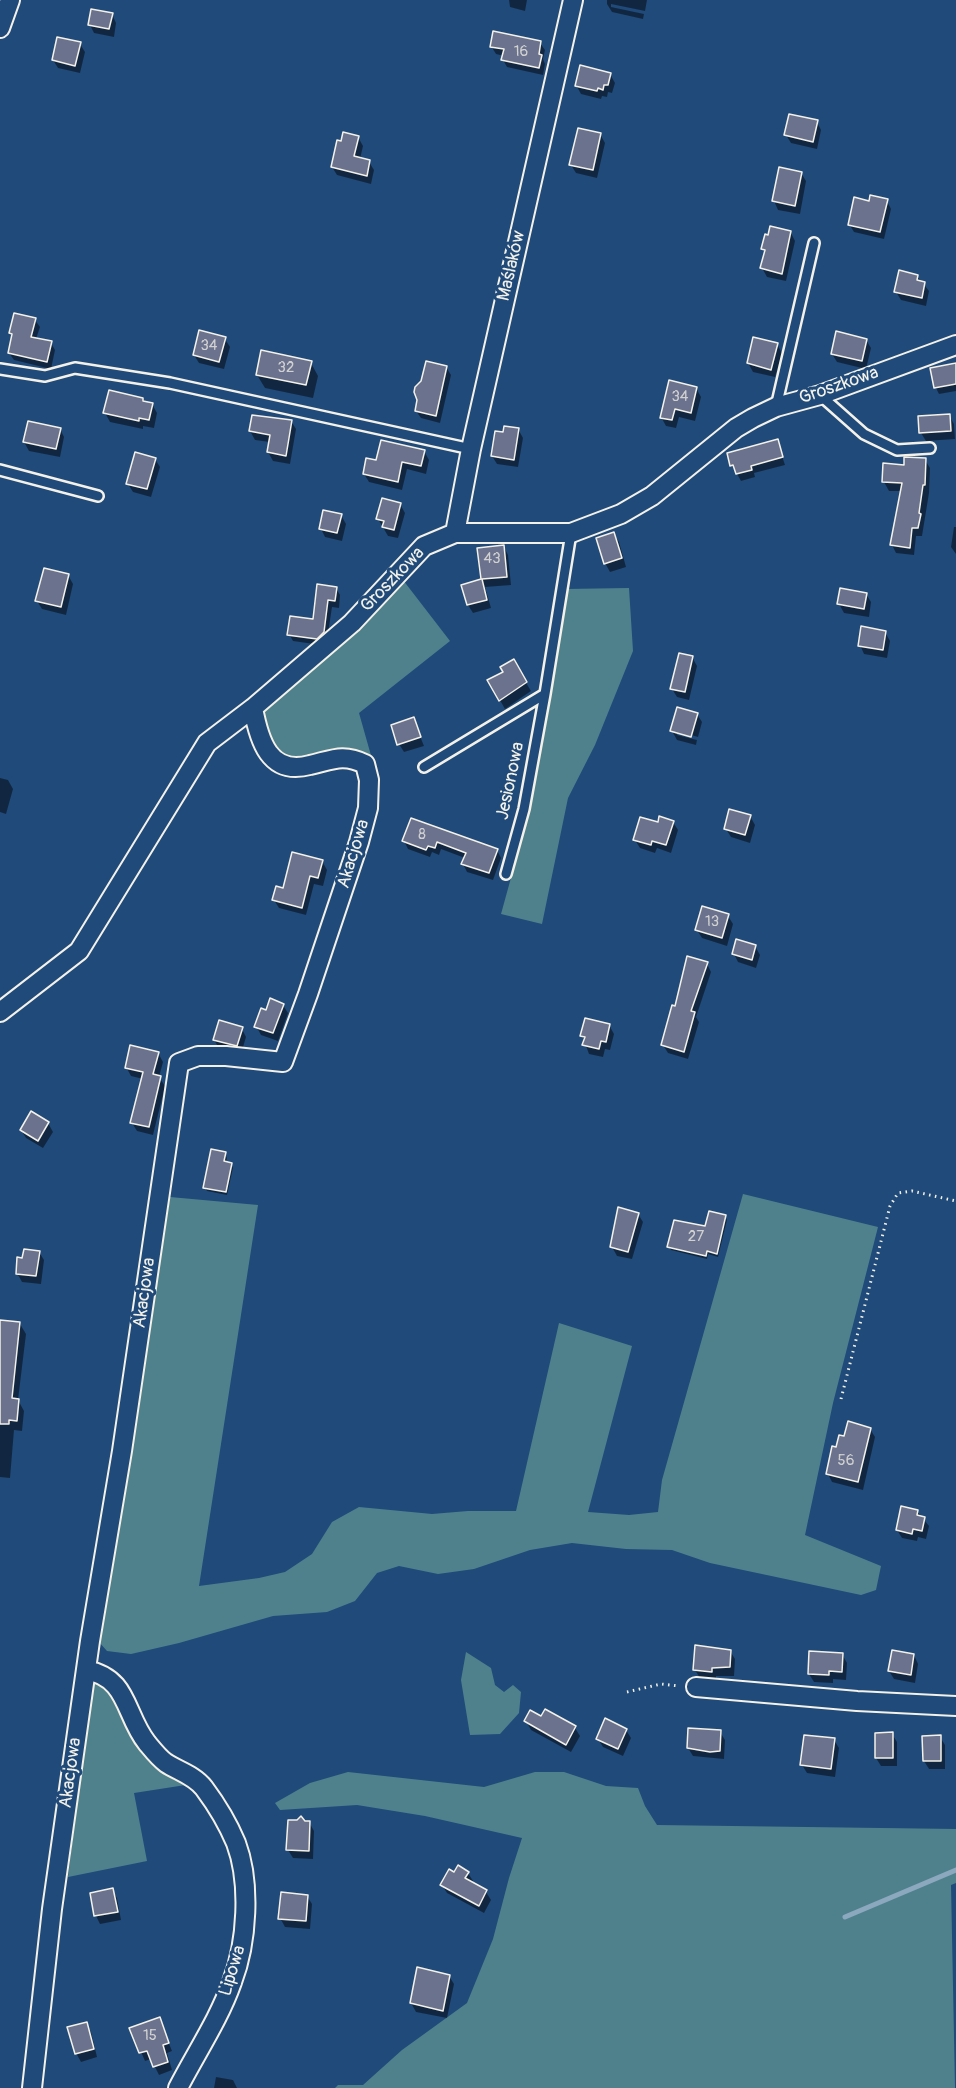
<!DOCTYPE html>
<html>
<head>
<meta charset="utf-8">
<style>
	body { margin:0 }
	canvas { display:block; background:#1f4a7a }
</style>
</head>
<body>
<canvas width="956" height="2088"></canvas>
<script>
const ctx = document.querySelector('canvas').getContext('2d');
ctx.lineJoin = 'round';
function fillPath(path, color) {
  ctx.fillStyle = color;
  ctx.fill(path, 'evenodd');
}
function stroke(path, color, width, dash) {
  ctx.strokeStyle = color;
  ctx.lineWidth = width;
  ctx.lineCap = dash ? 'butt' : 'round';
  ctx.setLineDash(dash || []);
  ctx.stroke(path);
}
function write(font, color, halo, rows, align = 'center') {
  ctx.font = font + ' Pangolin,sans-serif';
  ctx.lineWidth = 6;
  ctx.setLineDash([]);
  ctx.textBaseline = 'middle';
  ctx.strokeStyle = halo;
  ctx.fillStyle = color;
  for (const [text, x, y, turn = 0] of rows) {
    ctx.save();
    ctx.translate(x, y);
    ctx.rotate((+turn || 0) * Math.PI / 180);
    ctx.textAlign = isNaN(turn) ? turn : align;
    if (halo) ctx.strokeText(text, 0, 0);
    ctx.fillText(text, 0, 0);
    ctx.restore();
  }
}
fillPath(new Path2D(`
	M403 580 450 641 359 713 372 759 299 761 276 753 265 730 263 710Z
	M629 588 633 651 595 745 568 798 542 924 501 914 530 809 566 589Z
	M743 1194 878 1227 833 1403 805 1535 881 1566 876 1590 861 1595 710 1563 672 1550 626 1549 572 1543 530 1550 474 1569 438 1574 399 1566 377 1573 355 1601 327 1612 273 1616 179 1643 131 1654 107 1651 99 1642 170 1197 258 1205 199 1586 259 1578 285 1572 312 1554 332 1522 359 1507 432 1514 468 1511H516L559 1323 632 1346 588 1512 629 1515 658 1512 662 1480Z
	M466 1652 491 1668 495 1685 504 1692 513 1685 521 1692 519 1713 500 1734 470 1735 461 1680Z
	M92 1680 105 1685 192 1784 134 1793 147 1861 68 1877Z
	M348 1772 484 1787 535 1772H564L606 1786 638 1788 645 1806 657 1825 956 1829V1883L951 1885 955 2088H335L338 2085H363L402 2050 467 2003 493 1939 509 1878 522 1838 425 1816 357 1805 280 1810 275 1803 310 1783Z`), '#4f818c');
fillPath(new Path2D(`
	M509 0H527L525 11 510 7Z
	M607 0H647L645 11 611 4V7L644 14 643 19 612 12 607 4Z
	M112 14 116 23 114 37 94 33 90 25Z
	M540 43 545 50 543 59 545 64 543 75 507 67 503 60 504 56 496 54 491 46Z
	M80 44 85 52 80 73 58 68 53 60Z
	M610 74 615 83 612 93 608 92 607 97 602 96 601 99 581 94 576 85Z
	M817 122 821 130 817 149 791 143 786 135Z
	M600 134 605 143 597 178 576 173 571 165Z
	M358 137 363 146 360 159 369 162 374 170 371 184 337 175 332 167 342 143Z
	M801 173 806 181 800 214 778 210 774 201Z
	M887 201 891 209 884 239 854 232 849 224 870 202Z
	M791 233 795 241 786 281 767 277 762 268 765 253 763 249Z
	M917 276 929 291 926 306 901 300 896 292Z
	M35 320 40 327 36 339 51 343 55 350 51 369 14 360 9 353 13 338 10 333Z
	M225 339 230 347 224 369 199 363 194 355Z
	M866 340 871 348 866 369 837 362 832 354Z
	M777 344 782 353 775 377 753 372 748 363Z
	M956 362V391L939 394 936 388 932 369Z
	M311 363 318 376 313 398 265 388 257 375Z
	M446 367 451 375 440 423 421 418 416 411Z
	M696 388 701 397 695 421 679 417 676 428 666 426 661 417Z
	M142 399 145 403 152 404 157 413 154 428 143 426V429L110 422 105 413Z
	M949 415 954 424 955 439 926 441 921 433Z
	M291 421 296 429 290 464 273 461 268 452 270 442 255 440 250 431Z
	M60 429 64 437 60 457 29 451 24 442Z
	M518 429 523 438 518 467 497 464 492 456 505 433Z
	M777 441 785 465 754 473 755 477 741 481 732 465Z
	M424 451 429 460 426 474 407 469 402 490 369 482 364 474 378 462Z
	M155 459 160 467 151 497 133 492 128 484Z
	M925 460 930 468 929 493 922 536H916L914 555 896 553 892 545 902 491H889L884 482 905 466Z
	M400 504 405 513 398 538 388 536 378 519Z
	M341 515 346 524 342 541 325 537 321 529Z
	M954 527H956V554L951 547Z
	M614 534 619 542 626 567 610 572 605 563Z
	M504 547 508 555 511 585 485 587 491 608 473 613 468 605 463 586 483 580 478 549Z
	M68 575 73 584 66 615 42 609 37 601Z
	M318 586 336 588 340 595 339 608 332 607 327 640 321 645 293 641 289 634 314 621Z
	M866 594 871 602 869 617 844 613 839 604Z
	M885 632 890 641 887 658 864 654 860 645Z
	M692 657 697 666 689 700 677 697 672 689Z
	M513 661 531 691 505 709 489 681 504 672Z
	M697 714 702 722 698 737 677 731V735L697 740 696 745 677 740 672 731Z
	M413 719 424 746 404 752 399 744Z
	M0 778 8 780 13 789 6 814 0 812Z
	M750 816 755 825 750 843 731 837 726 829Z
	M412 820 497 850 501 858 493 880 467 872 463 864 465 858 441 849 439 855 432 852 430 857 408 849 404 841Z
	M673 822 678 830 671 853 657 848 655 853 640 848 635 840 659 824Z
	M322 861 327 870 323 886 314 884 306 915 279 908 274 900 284 890Z
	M728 916 733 924 727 946 702 938 697 930Z
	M755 946 760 955 756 968 738 962 734 954Z
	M707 964 711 972 696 1017 699 1022 688 1059 668 1053 663 1045 676 1008Z
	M283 1005 288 1013 278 1041 261 1035 256 1026 267 1012Z
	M609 1025 614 1034 610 1050 605 1049 603 1057 589 1054 582 1035Z
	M242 1029 246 1037 241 1054 219 1048 214 1040Z
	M158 1053 163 1062 159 1077 165 1086 153 1135 137 1131 132 1123 143 1079 131 1076 126 1067Z
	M48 1123 53 1132 43 1148 26 1138 21 1130Z
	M225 1154 227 1158 226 1163 231 1164 233 1168 227 1195 207 1191 205 1188Z
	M638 1214 643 1222 632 1259 617 1256 612 1247Z
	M725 1216 727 1220 718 1257 708 1254 707 1259 671 1250 669 1247Z
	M39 1252 44 1260 41 1284 22 1282 17 1273 24 1260Z
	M0 1322 20 1324 26 1334 18 1400 24 1411 22 1431 14 1430 10 1478 0 1477Z
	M870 1429 875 1437 863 1490 832 1482 828 1474 845 1438Z
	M917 1511 929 1526 926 1539 918 1537 917 1541 902 1538 897 1530Z
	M730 1651 735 1659 734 1676H716V1680L700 1678 695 1670Z
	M842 1654 847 1663 846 1680 833 1679V1683L814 1682 809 1674Z
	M914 1655 918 1664 915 1683 894 1679 889 1671Z
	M542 1718 575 1728 580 1736 571 1752 531 1730 526 1721Z
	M626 1730 631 1738 623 1756 603 1747 598 1739Z
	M720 1732 725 1740 724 1759 693 1756 688 1748Z
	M892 1734 897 1742V1766H881L876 1758Z
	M940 1737 945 1745V1769H929L924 1761Z
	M834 1740 839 1748 835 1777 807 1773 802 1765Z
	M297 1822H309L314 1831 313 1859 293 1858 288 1850Z
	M468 1873 473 1881 471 1884 486 1892 491 1900 484 1913 447 1893 442 1885 455 1874Z
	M112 1890 117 1898 121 1920 100 1924 96 1916 91 1894Z
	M307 1896 312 1904 310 1929 285 1927 280 1918Z
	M449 1976 454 1984 447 2018 416 2012 411 2003Z
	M159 2019 172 2051 167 2053 172 2070 159 2075 151 2059 145 2061 131 2029Z
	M86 2024 91 2032 97 2057 81 2062 76 2053Z
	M216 2077 233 2080 237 2088H214Z`), '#0007');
stroke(new Path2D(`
	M845 1917 956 1870`), '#8ba8be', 5);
const building = new Path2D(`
	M91 9 113 13 109 29 88 25Z
	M493 31 541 41 539 54 542 55 539 68 501 60 504 49 490 47Z
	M57 37 81 42 75 66 52 60Z
	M580 65 611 73 608 85H604L603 90 598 88 597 91 575 86Z
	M789 114 818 120 813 142 784 135Z
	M578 128 601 133 593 170 569 165Z
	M343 132 359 136 354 156 370 160 367 176 331 167 337 140 341 141Z
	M779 167 802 172 795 206 772 201Z
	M870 195 888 199 880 232 848 225 854 197 869 201Z
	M770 226 791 231 782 274 760 268 765 250 761 249 765 234 768 235Z
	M899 270 918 275 917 280 925 282 922 298 894 292Z
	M14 313 36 318 31 337 52 341 47 362 8 353 12 334 9 333Z
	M199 330 226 337 219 362 193 355Z
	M836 331 867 339 862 361 831 354Z
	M753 337 778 343 771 370 747 363Z
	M261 350 312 361 306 385 256 375Z
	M426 361 447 366 436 416 415 411 417 400 414 392 415 387 421 381Z
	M956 363V384L934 388 930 368Z
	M669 380 697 387 691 413 675 409 672 420 660 418Z
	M109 390 143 398V401L153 403 149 420 139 418V421L103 413Z
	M950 414 951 431 919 433 918 416Z
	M252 415 292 420 286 456 267 452 270 435 249 431Z
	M28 421 61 428 56 449 23 442Z
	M504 426 519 428 514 460 491 456 495 431 503 432Z
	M778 439 783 457 751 466 752 470 736 474 733 465 730 466 727 453Z
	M381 440 425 450 421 466 402 462 398 482 363 474 366 458 376 460Z
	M135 452 156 458 147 489 126 484Z
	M904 457 926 458 925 485H923L919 513 921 514 918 528H912L910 548 890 545 902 483 882 482 883 463 904 465Z
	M382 498 401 503 394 530 382 527 384 521 376 519Z
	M323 510 342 514 337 533 319 529Z
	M614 532 622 558 604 564 596 538Z
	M504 545 507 577 482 579 487 600 467 605 461 585 481 579 477 548Z
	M44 568 69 574 61 607 35 601Z
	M317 584 337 587 335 601 328 600 324 632 317 639 287 635 290 616 313 619Z
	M840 588 867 593 864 609 837 604Z
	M861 626 886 631 883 650 858 646Z
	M679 653 693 656 685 692 670 689Z
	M514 659 527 682 499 701 487 680 503 672 500 667Z
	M677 707 698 713 691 737 670 731Z
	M414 717 421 737 397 745 391 725Z
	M729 809 751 815 745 835 724 829Z
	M659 816 674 821 666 845 652 841 651 845 633 840 640 817 658 822Z
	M411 818 498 849 489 873 461 864 466 853 437 842 435 848 428 846 426 850 402 841Z
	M292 852 323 860 318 878 310 876 302 908 272 900 276 886 283 888Z
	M702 906 729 914 722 938 695 930Z
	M736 939 756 945 752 960 732 954Z
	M687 956 708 962 691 1011 695 1012 684 1052 661 1045 672 1005 675 1006Z
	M270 998 284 1004 273 1033 254 1027 261 1008 266 1010Z
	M585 1018 610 1024 606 1042 601 1041 599 1049 582 1045 585 1037 580 1036Z
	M219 1020 243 1027 237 1046 213 1040Z
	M130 1045 159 1052 153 1074 161 1076 149 1127 130 1123 143 1072 125 1068Z
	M31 1111 49 1122 38 1141 20 1130Z
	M211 1149 226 1152 224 1161 232 1163 226 1192 203 1188Z
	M618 1207 639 1213 628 1252 610 1247Z
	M709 1211 726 1215 717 1254 707 1251 706 1256 667 1247 674 1220 705 1226Z
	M24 1249 40 1251 36 1276 16 1274 17 1257 22 1258Z
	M0 1320 20 1322 12 1398 19 1399 17 1421 9 1420V1424H0Z
	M848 1421 871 1428 858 1482 826 1474 832 1446 836 1447 839 1435 844 1436Z
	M901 1506 918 1510 917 1515 925 1517 922 1531 913 1529 912 1534 896 1530Z
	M695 1645 731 1650 730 1667 712 1668V1672L693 1670Z
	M892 1650 914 1654 911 1675 888 1671Z
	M809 1651 843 1653 842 1672 829 1671V1675L808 1674Z
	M545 1709 576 1726 566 1745 524 1721 530 1710 541 1716Z
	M605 1718 627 1729 618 1749 596 1739Z
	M688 1728 721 1730 720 1751 710 1752 687 1748Z
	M893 1732V1758H875V1733Z
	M804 1735 835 1738 831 1769 800 1765Z
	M941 1735V1761H923L922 1736Z
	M301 1816 305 1821H310L309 1851 286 1850 288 1820H297Z
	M458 1865 469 1872 465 1878 487 1890 479 1906 440 1885 449 1869 454 1872Z
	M113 1888 118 1912 94 1916 90 1893Z
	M281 1892 308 1895 306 1921 278 1919Z
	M417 1967 450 1975 443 2011 410 2003Z
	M160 2017 169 2043 163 2045 168 2062 153 2067 147 2051 139 2053 129 2028Z
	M87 2022 94 2049 75 2054 67 2027Z`);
fillPath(building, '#6a728d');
stroke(building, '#f4f1e8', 1.5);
const lane = new Path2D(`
	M0 369 45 376 75 368 170 383 471 449
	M820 395 864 434 897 450 930 448
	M776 407 814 243
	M0 470 98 496
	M424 767 545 694
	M506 874 524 809 545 694 571 533`);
const street = new Path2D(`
	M0 28 10 0
	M455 533 471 449 573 0
	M0 1012 79 951 207 743 253 708 352 623 424 546 455 533H571L621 514 652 496 736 428 753 418 776 407 820 395 956 345
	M86 1670C129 1678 124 1714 147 1743 152 1749 159 1758 166 1763 178 1771 194 1775 204 1788 216 1804 228 1824 236 1843 251 1883 247 1943 232 1982 219 2019 196 2053 178 2088
	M696 1687 857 1701 956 1706
	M32 2088 52 1909 90 1641 122 1451 179 1063 198 1056H226L283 1062 308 994 359 842 368 808 369 780 365 764C343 753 332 760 310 765 269 776 259 740 253 708`);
stroke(lane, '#f4f1e8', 14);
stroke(street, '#f4f1e8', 22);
stroke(new Path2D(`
	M841 1399 890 1206 898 1193 912 1191 956 1201
	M627 1692 661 1684 679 1686`), '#f4f1e8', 3, [1.5, 4.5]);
stroke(lane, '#1f4a7a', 9);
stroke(street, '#1f4a7a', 18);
write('15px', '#d2d1d1', null, [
	["16",521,52],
	["34",209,346],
	["32",286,368],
	["34",680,397],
	["43",492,559],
	["8",422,835],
	["13",712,922],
	["27",696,1237],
	["56",846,1461],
	["15",150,2036]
]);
write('18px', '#f4f1e8', '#1f4a7a', [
	["Maślaków",512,266,-77],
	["Groszkowa",839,386,-19],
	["Groszkowa",393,580,-46],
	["Jesionowa",511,781,-78],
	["Akacjowa",354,854,-73],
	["Akacjowa",145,1293,-82],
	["Akacjowa",71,1773,-82],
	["Lipowa",233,1971,-73]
]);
</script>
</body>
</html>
